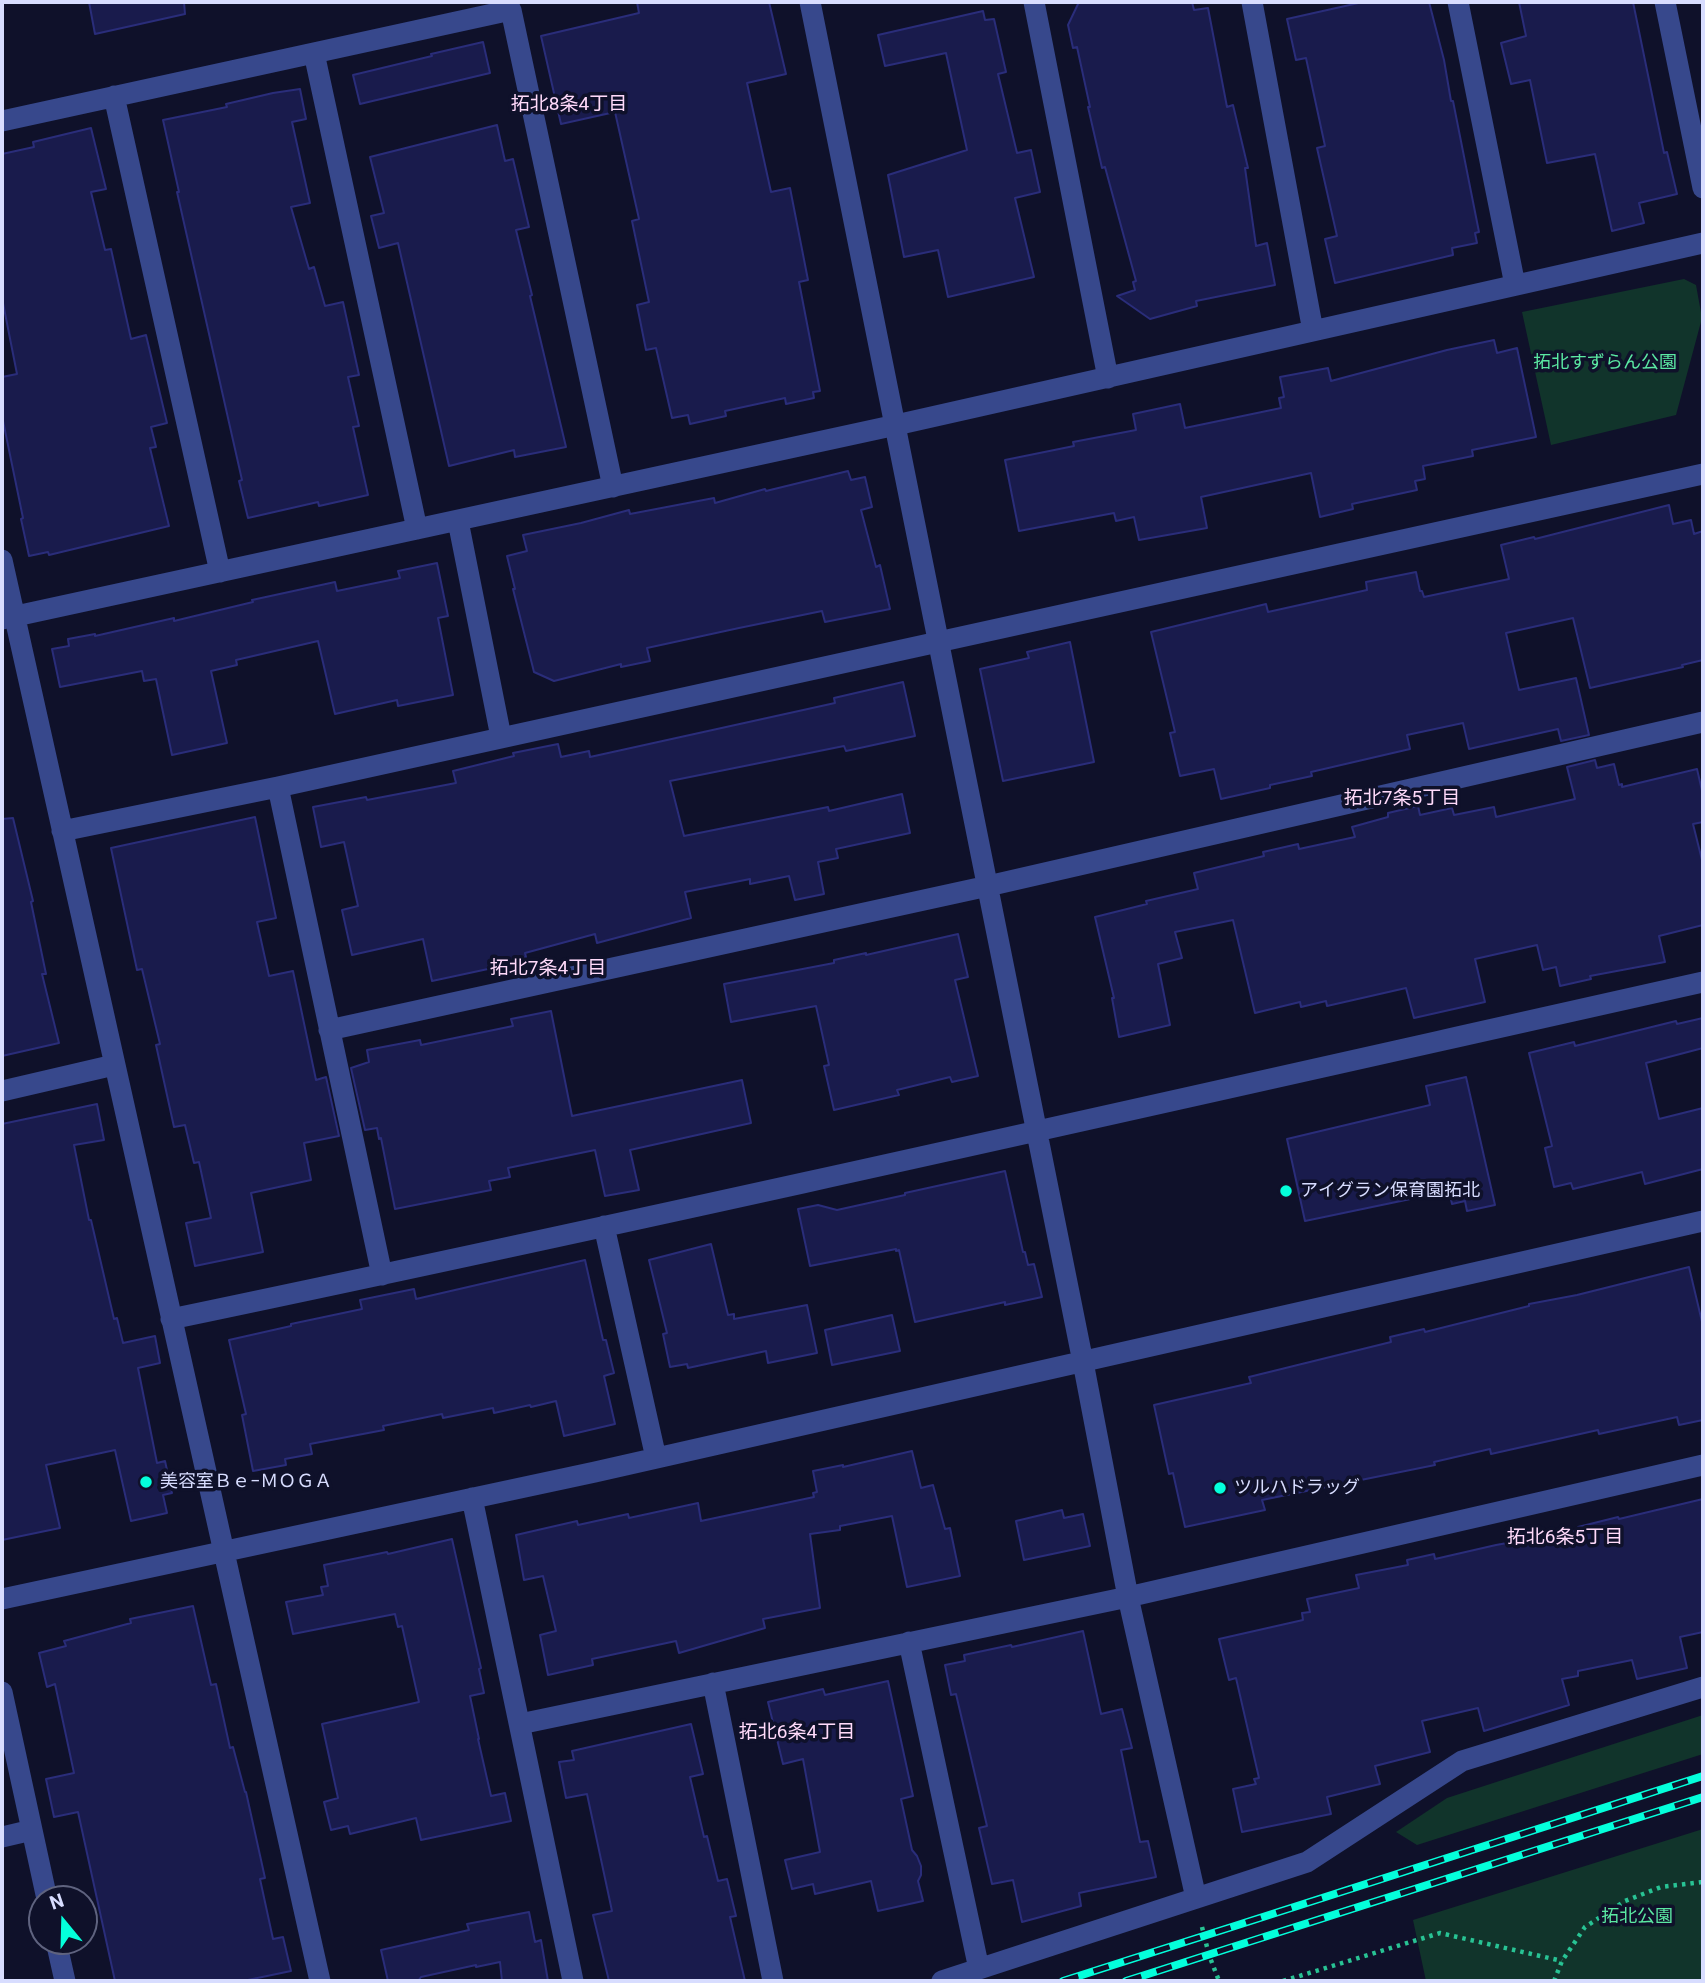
<!DOCTYPE html>
<html>
<head>
<meta charset="utf-8">
<style>
	body { margin:0 }
	#map { position:relative; width:1705px; height:1983px; overflow:hidden; background:#0f112a; font-family:Roboto,sans-serif }
	canvas { display:block }
	.frame { position:absolute; inset:0; border:4px solid #d8ddff; pointer-events:none }
	.north { position:absolute; left:28px; top:1885px; width:70px; height:70px; box-sizing:border-box; background:#0f112a; border:2px solid #5f637f; border-radius:50%; rotate:341deg; font-size:19px; font-weight:700; line-height:28px; text-align:center; color:#d8ddff }
	.north::after { content:''; display:block; margin:auto; width:24px; height:32px; background:#04ffdb; clip-path:polygon(50% 0,100% 100%,50% 72%,0 100%) }
</style>
</head>
<body>
<div id="map">
<canvas width="1705" height="1983"></canvas>
<div class="frame"></div>
<div class="north">N</div>
</div>
<script>
const ctx = document.querySelector('canvas').getContext('2d');
ctx.lineJoin = 'round';
function fillPath(path, color) {
  ctx.fillStyle = color;
  ctx.fill(path, 'evenodd');
}
function stroke(path, color, width, dash) {
  ctx.strokeStyle = color;
  ctx.lineWidth = width;
  ctx.lineCap = dash ? 'butt' : 'round';
  ctx.setLineDash(dash || []);
  ctx.stroke(path);
}
function write(font, color, halo, rows, align = 'center') {
  ctx.font = font + ' Roboto,"Noto Sans JP",sans-serif';
  ctx.lineWidth = 7;
  ctx.setLineDash([]);
  ctx.textBaseline = 'middle';
  ctx.strokeStyle = halo;
  ctx.fillStyle = color;
  for (const [text, x, y, turn = 0] of rows) {
    ctx.save();
    ctx.translate(x, y);
    ctx.rotate((+turn || 0) * Math.PI / 180);
    ctx.textAlign = isNaN(turn) ? turn : align;
    if (halo) ctx.strokeText(text, 0, 0);
    ctx.fillText(text, 0, 0);
    ctx.restore();
  }
}
fillPath(new Path2D(`
	M1684 279 1696 285 1702 318 1676 415 1551 445 1522 312Z
	M1703 1715V1754L1417 1845 1396 1832 1447 1798Z
	M1703 1829V1981H1426L1413 1920Z`), '#11342b');
const building = new Path2D(`
	M89 2H184L185 14 95 34Z
	M637 2H769L786 74 747 83 771 192 790 188 808 280 799 282 820 391 813 392 814 398 786 404 785 398 725 411 726 416 690 424 688 415 672 418 656 348 646 350 637 305 649 302 632 221 639 219 615 112 561 124 541 36 639 13Z
	M1079 2H1192L1194 10 1208 8 1227 107 1233 105 1248 168H1245L1256 246 1267 243 1275 285 1196 301 1197 306 1150 319 1117 296 1135 290 1133 282 1136 281 1105 167 1102 168 1088 107H1090L1077 47 1073 48 1068 25Z
	M1363 2H1429L1444 60 1451 101H1453L1479 232 1475 233 1477 243 1452 248 1453 255 1335 283 1325 239 1337 236 1317 148 1325 146 1306 58 1296 60 1287 19Z
	M1519 2H1633L1664 153 1667 152 1677 194 1639 203 1644 223 1612 231 1595 154 1547 163 1530 80 1511 84 1501 43 1526 36Z
	M983 11 985 20 994 19 1006 72 998 74 1017 153 1031 150 1040 192 1015 198 1034 277 948 297 938 250 904 257 888 175 967 150 946 53 885 66 878 35Z
	M483 42 490 73 360 104 353 75 432 56 431 54Z
	M300 89 306 119 292 122 310 203 291 207 309 269 314 267 325 306 343 302 359 375 348 377 359 426 353 427 368 495 319 506 318 502 248 518 239 481 242 480 177 192H179L163 120 227 107 226 104 273 93Z
	M497 125 505 161 513 159 529 227 516 230 532 295 530 296 566 447 515 457 514 450 449 466 398 243 379 248 371 216 384 213 370 157Z
	M91 128 106 189 91 192 105 250 111 249 131 339 146 335 167 423 151 427 156 447 150 448 169 526 49 555 48 552 29 556 21 519 23 518 2 416V377L17 374 2 298V154L34 147 33 142Z
	M1494 340 1497 353 1517 348 1536 437 1472 450 1473 456 1423 466 1425 479 1415 481 1417 490 1352 504 1353 509 1320 517 1311 473 1201 497 1207 528 1139 540 1134 517 1116 521 1114 513 1019 531 1005 460 1074 446 1073 442 1136 430 1133 414 1180 404 1185 428 1281 408 1279 398 1284 397 1280 377 1328 368 1331 381 1447 350Z
	M848 471 851 480 865 477 872 507 861 510 876 567 880 565 890 609 825 622 822 611 739 628 647 648 650 661 621 667V664L554 681 534 672 513 589H515L507 556 527 551 523 535 581 523 629 510 630 514 714 498 715 503 765 489 766 491Z
	M1669 505 1673 524 1691 520 1694 534 1703 531V660L1682 665 1683 667 1590 688 1573 618 1506 633 1519 690 1576 678 1589 735 1561 741 1558 729 1469 749 1463 723 1407 735 1410 749 1311 772 1312 776 1270 785V788L1221 799 1214 769 1180 776 1170 733 1175 732 1151 632 1266 604 1268 612 1367 590 1366 582 1416 572 1420 591H1422L1424 597 1509 579 1501 545 1534 537 1535 539Z
	M437 563 448 616 438 618 453 695 398 706 397 700 335 714 318 641 236 660 237 665 211 671 227 743 172 755 156 679 144 681 142 671 60 687 52 649 69 646 68 639 95 634V636L174 618V621L253 602 252 600 335 582 337 591 400 578 398 571Z
	M1070 642 1094 762 1003 781 980 669 1029 658 1027 652Z
	M903 682 915 736 846 751 844 746 670 781 684 836 828 807 829 811 902 794 910 833 836 849 838 858 818 862 824 894 795 900 789 876 750 884V879L685 892 691 918 597 943 595 934 525 953 526 957 502 963V966L432 981 423 939 352 955 342 910 358 906 344 842 321 847 313 807 366 797 367 800 456 783 453 771 514 756 513 753 558 744 561 757 589 751 590 757 835 703 834 698Z
	M1595 760 1597 768 1614 764 1619 785 1622 784V787L1697 769 1703 795V822L1693 824 1703 864V925L1659 936 1665 962 1590 976 1591 979 1560 986 1556 967 1543 970 1537 945 1475 959 1485 1002 1414 1018 1406 988 1327 1006 1326 1001 1301 1007 1300 1002 1255 1013 1233 920 1175 932 1182 958 1158 964 1170 1025 1119 1037 1112 998H1114L1095 917 1147 904 1146 901 1198 889 1194 873 1264 856 1263 852 1298 844 1299 849 1355 837 1352 827 1388 817V813L1418 806 1420 815 1452 808 1454 815 1494 807 1496 817 1575 799 1567 767Z
	M255 817 276 918 257 922 269 976 293 971 316 1080 326 1077 339 1136 304 1143 311 1180 251 1193 263 1252 195 1266 186 1223 211 1218 199 1162 194 1163 185 1125 174 1127 156 1045 160 1044 142 969 137 970 111 848Z
	M13 818 33 901 31 902 46 974H42L59 1043 2 1056V819Z
	M958 934 968 977 955 980 978 1076 952 1082 950 1077 897 1090 899 1095 834 1110 824 1066 829 1065 816 1006 731 1022 724 984 834 963V960L866 953V955Z
	M551 1011 572 1116 742 1080 751 1123 630 1150 639 1190 605 1196 595 1150 508 1168 510 1177 489 1181 491 1190 395 1209 381 1138 379 1139 377 1128 365 1130 351 1068 369 1062 367 1050 420 1040 421 1045 513 1026 511 1019Z
	M1703 1018V1048L1646 1063 1659 1119 1703 1108V1169L1645 1184 1642 1172 1573 1189 1571 1183 1554 1187 1545 1148 1552 1146 1529 1053 1574 1042 1575 1046 1676 1021 1677 1024Z
	M1466 1077 1495 1205 1467 1211 1465 1201 1452 1204 1449 1191 1305 1221 1287 1139 1430 1105 1426 1086Z
	M97 1104 104 1140 74 1145 89 1220H91L114 1319 117 1318 123 1343 155 1336 160 1363 138 1368 157 1463 165 1461 172 1493 163 1495 167 1513 131 1521 115 1450 46 1465 60 1528 2 1540V1124Z
	M1005 1171 1023 1252H1025L1028 1265 1034 1264 1042 1297 1005 1305V1302L915 1322 899 1250 896 1251V1249L810 1266 798 1209 818 1205 837 1210 905 1195V1193Z
	M711 1244 728 1315 734 1314V1319L807 1305 817 1353 768 1363 766 1351 688 1368 687 1364 670 1367 663 1334 667 1333 649 1260Z
	M585 1260 603 1340H606L614 1373 604 1376 615 1424 564 1436 556 1401 531 1407 530 1405 494 1413 493 1408 443 1418 442 1414 383 1426 384 1430 310 1444 312 1454 285 1459 286 1465 253 1471 242 1415 246 1414 229 1340 291 1326V1324L362 1309 360 1300 414 1289 416 1299Z
	M1689 1267 1703 1326V1420L1679 1425 1677 1417 1599 1434 1598 1430 1491 1454 1490 1449 1434 1462 1435 1465 1262 1500 1265 1510 1185 1527 1173 1473 1169 1474 1154 1405 1251 1383 1249 1377 1391 1342 1390 1337 1424 1329 1425 1332 1529 1306V1304L1577 1295Z
	M892 1315 900 1351 832 1365 825 1330Z
	M912 1451 921 1488 933 1485 945 1529 950 1528 960 1576 907 1587 892 1516 840 1526V1530L810 1534 820 1608 763 1619 765 1628 679 1653 676 1641 592 1659 593 1665 548 1675 540 1635 556 1631 543 1576 524 1580 516 1535 577 1521 578 1525 628 1514 629 1518 698 1503 701 1521 814 1497 813 1493 817 1492 813 1471 843 1465V1467Z
	M1703 1499V1632L1680 1637 1687 1668 1637 1679 1632 1660 1578 1671V1676L1562 1679 1569 1705 1484 1731 1478 1708 1422 1721 1430 1752 1375 1766 1380 1784 1327 1797 1331 1814 1242 1832 1233 1789 1256 1784 1254 1779 1259 1778 1236 1678 1229 1680 1219 1639 1303 1620 1302 1613 1310 1612 1307 1599 1359 1588 1356 1575 1408 1565 1407 1560 1434 1554 1435 1559 1496 1545 1579 1530 1578 1527 1618 1517 1619 1519Z
	M1062 1510 1064 1518 1083 1514 1090 1546 1024 1560 1016 1521Z
	M452 1539 481 1668 479 1669 484 1693 470 1696 479 1739H478L491 1796 505 1793 511 1821 421 1840 416 1818 350 1834 348 1826 331 1830 324 1802 338 1798 322 1724 419 1702 402 1626 398 1627 395 1614 293 1634 286 1602 323 1595 321 1587 328 1586 324 1565 387 1552 388 1554Z
	M193 1606 211 1685 216 1684 230 1748 233 1747 245 1792H246L265 1878 260 1879 273 1939 283 1937 291 1971 243 1981H115L78 1812 54 1817 46 1779 74 1773 55 1684 47 1687 39 1653 66 1646 64 1641 131 1623 130 1619Z
	M1083 1631 1101 1714 1122 1709 1132 1748 1121 1750 1140 1842 1148 1841 1156 1877 1079 1893 1081 1906 1022 1922 1013 1880 992 1884 979 1828 987 1826 956 1694 951 1695 945 1665 965 1661 964 1655 1011 1645 1012 1647Z
	M888 1681 913 1796 901 1799 912 1850 917 1856 921 1866V1875L918 1881 923 1901 878 1911 871 1881 815 1894 813 1884 792 1889 785 1860 820 1852 803 1759 783 1764 768 1702 823 1689 825 1695Z
	M691 1724 703 1774 690 1777 704 1837 707 1836 718 1881 727 1879 736 1916 730 1917 745 1981H609L593 1915 612 1911 587 1794 566 1798 559 1762 574 1760 572 1751Z
	M529 1912 535 1942 541 1940 548 1981H502L500 1962 476 1967V1965L421 1977 418 1981H388L381 1950 469 1930 467 1924Z`);
fillPath(building, '#191b4c');
stroke(building, '#2a2d7a', 2);
stroke(new Path2D(`
	M1202 1927 1209 1955 1219 1981
	M1283 1981 1440 1933 1562 1961
	M1554 1981 1562 1961 1585 1927 1625 1901 1661 1887 1703 1882`), '#28c394', 4.5, [3.5, 5]);
stroke(new Path2D(`
	M810 2 1083 1362 1128 1597 1196 1898
	M1034 2 1108 378
	M1252 2 1313 331
	M1458 2 1515 285
	M1665 2 1703 188
	M314 53 417 529
	M114 96 220 572
	M2 121 511 10 613 487
	M458 521 501 737
	M2 560 320 1981
	M2 619 896 425 1703 243
	M278 787 382 1275
	M62 831 278 787 1703 474
	M329 1030 988 886 1703 722
	M2 1091 114 1065
	M604 1226 656 1458
	M171 1319C683 1212 1193 1096 1703 982
	M472 1498 573 1981
	M2 1599 595 1472 1703 1221
	M909 1642 979 1969
	M713 1683 773 1981
	M2 1692 47 1899
	M520 1724 1128 1597 1703 1465
	M2 1837 32 1830
	M56 1941 65 1981
	M942 1981 1307 1862 1462 1761 1703 1687`), '#37488c', 21);
const rail = new Path2D(`
	M1063 1981 1703 1776
	M1126 1981 1703 1797`);
stroke(rail, '#04ffdb', 8);
stroke(rail, '#0f112a', 5, [16]);
for (const [x, y, r, color] of [
	[1286,1191,7,"#04ffdb"],
	[146,1482,7,"#04ffdb"],
	[1220,1488,7,"#04ffdb"]
]) {
  const dot = new Path2D();
  dot.arc(x, y, r, 0, 2 * Math.PI);
  ctx.fillStyle = color;
  ctx.fill(dot);
  stroke(dot, '#0f112a', 2.5);
}
write('18px', '#5be8a2', '#0f112a', [
	["拓北すずらん公園",1605,363],
	["拓北公園",1637,1917]
]);
write('18px', '#d8ddff', '#0f112a', [
	["アイグラン保育園拓北",1300,1191],
	["美容室Ｂｅ−ＭＯＧＡ",160,1482],
	["ツルハドラッグ",1234,1488]
], 'left');
write('19px', '#ffdafa', '#0f112a', [
	["拓北8条4丁目",569,105],
	["拓北7条5丁目",1402,799],
	["拓北7条4丁目",548,969],
	["拓北6条5丁目",1565,1538],
	["拓北6条4丁目",797,1733]
]);
</script>
</body>
</html>
